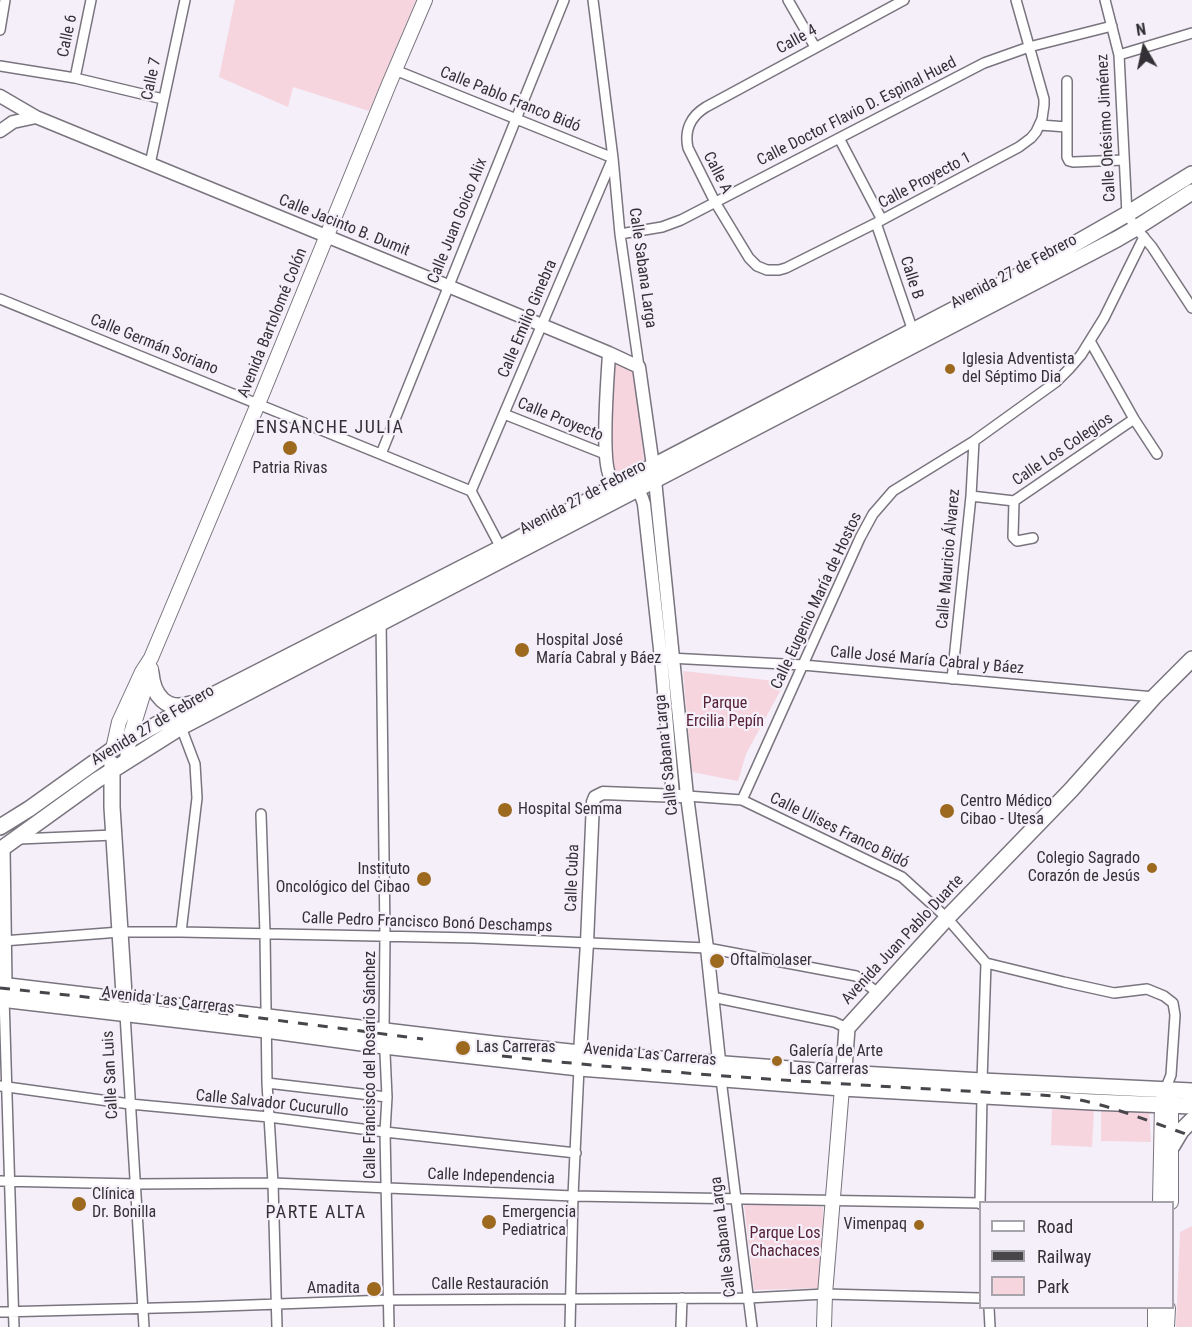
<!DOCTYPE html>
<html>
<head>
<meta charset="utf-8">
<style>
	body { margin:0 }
	#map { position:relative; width:1192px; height:1327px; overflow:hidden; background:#f4eff9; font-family:"Roboto Condensed",sans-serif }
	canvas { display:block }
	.legend { position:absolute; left:979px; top:1201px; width:195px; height:108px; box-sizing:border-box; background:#f4eff9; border:2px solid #a7a3ab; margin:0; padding:8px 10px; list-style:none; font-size:18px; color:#333135 }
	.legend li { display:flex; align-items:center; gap:12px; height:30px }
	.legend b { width:30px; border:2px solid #a7a3ab }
	.north { position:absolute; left:1114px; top:18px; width:60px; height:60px; -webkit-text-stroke:4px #f4eff9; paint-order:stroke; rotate:351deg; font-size:16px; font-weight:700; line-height:24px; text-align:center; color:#333135 }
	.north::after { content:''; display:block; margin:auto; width:21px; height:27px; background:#333135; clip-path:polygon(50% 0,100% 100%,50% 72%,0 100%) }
</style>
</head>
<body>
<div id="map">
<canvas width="1192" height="1327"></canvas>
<ul class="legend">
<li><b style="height:8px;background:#fff"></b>Road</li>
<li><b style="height:8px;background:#49464b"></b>Railway</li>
<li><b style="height:16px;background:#f6d5df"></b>Park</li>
</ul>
<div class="north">N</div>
</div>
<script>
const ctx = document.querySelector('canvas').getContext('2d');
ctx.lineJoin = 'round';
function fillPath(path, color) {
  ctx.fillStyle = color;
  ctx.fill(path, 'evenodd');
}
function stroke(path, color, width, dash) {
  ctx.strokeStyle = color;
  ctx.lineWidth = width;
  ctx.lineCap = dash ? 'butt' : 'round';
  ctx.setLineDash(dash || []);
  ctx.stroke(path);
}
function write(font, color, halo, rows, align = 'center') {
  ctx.font = font + ' "Roboto Condensed",sans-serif';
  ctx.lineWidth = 4.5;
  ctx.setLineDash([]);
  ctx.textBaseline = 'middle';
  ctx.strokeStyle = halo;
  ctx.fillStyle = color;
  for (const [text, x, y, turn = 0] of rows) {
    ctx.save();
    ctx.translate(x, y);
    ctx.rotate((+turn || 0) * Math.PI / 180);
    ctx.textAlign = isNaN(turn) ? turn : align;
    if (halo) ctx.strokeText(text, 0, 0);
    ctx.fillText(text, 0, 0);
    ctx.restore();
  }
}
fillPath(new Path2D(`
	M235 0H416L369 111 293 87 288 107 219 77Z
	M610 359 634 368 644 460C635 466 625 475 613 470L610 462Z
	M683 671 785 682 746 754 738 781 692 772Z
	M1101 1108 1149 1109 1151 1142 1101 1141Z
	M1052 1109 1094 1110 1092 1147 1051 1145Z
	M744 1204 823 1207 822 1288 754 1290Z
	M1192 1226V1327H1176L1180 1232Z`), '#f6d5df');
const minor = new Path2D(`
	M593 0 613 158 620 234 639 367
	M788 0 815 47
	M904 0 706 107C691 116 684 130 688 148L715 202 749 258 757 266 767 270H779L786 268 876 223 1019 147 1031 138 1036 132 1042 119 1044 105V99L1016 0
	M1105 0 1119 55 1127 214 1136 228 1152 247 1192 308
	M0 30 5 0
	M1119 55 1192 33
	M0 66 75 78 163 99
	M395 70 613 158
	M75 78 91 0
	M1067 81V127
	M1040 125 1067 127V157L1069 161 1073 162 1124 160
	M839 138 882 220
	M150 164 185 0
	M876 223 914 334
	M620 234 662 227 681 220 984 63 1029 47 1112 26
	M0 299 471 491 501 548
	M1090 341 1134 419 1157 454
	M504 414 605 454
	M381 454 564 0
	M471 491 612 160
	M971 496 1014 501 1134 419
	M1014 501 1013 537 1017 541 1033 538
	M381 619 385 935 384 1031 387 1097 385 1132 389 1327
	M669 658 803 665 1154 697
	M952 679 971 496 974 441
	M687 796 742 800 902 877 947 918 986 963 1064 982 1114 993 1147 989 1164 996 1173 1003 1175 1015 1171 1075 1165 1090
	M742 800 860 538 873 514 893 491 974 441 1056 382 1069 369 1081 355 1104 318 1144 237
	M261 814 265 933 267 1083 273 1183 277 1327
	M19 839 114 835
	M181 932 197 798 195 764 181 727
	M3 941 120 932H181L474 938 707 948 856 976 878 993
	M4 997 14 1327
	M712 997 834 1022 847 1028
	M125 1014 144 1327
	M721 1079 752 1327
	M982 1081 986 963
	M267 1083 387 1097
	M0 1086 130 1104 269 1117 385 1132 576 1153
	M0 1181 135 1184 273 1183 573 1196 980 1203
	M980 1204 982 1095
	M989 1308 990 1327
	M0 1312 196 1307 388 1300 748 1298 825 1294 980 1298
	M570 1327 573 1196 579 1068
	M681 1327 682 1298`);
const tertiary = new Path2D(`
	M0 96 36 117 448 286 609 353 639 367 655 480 687 796 707 948 720 1070
	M0 131 13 122 36 117
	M609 353C608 375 600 463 611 478 621 492 636 475 644 504L661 658 673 795
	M580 1053 587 943 593 802 595 797 603 793 680 796`);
const secondary = new Path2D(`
	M113 749 119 722 142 672 151 658 258 404 389 84 425 0
	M127 761 129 740 151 669
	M1160 1202 1162 1105 1164 1095
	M1171 1202V1097
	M824 1327 825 1294 842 1088
	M1155 1327V1308
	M1167 1327 1168 1308`);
const primary = new Path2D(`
	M151 673C153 695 166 712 190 704
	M112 764V807L125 1010
	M0 827 29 809 113 749 170 717 501 548 619 484 1020 275 1127 214 1192 174
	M2 849 4 985
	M0 850 97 780 181 727 1117 239 1136 228 1192 192
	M0 985 494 1044 580 1053 843 1073 982 1081 1192 1091
	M0 999 266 1030 384 1046 579 1068 842 1088 1092 1102 1192 1106
	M843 1082 847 1028 947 918 1071 790 1154 697 1192 659
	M1172 1146 1181 1131 1192 1120`);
stroke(minor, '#79747e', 12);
stroke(tertiary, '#79747e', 15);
stroke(secondary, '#79747e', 16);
stroke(primary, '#79747e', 18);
stroke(minor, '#fff', 9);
stroke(tertiary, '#fff', 12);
stroke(secondary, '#fff', 14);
stroke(primary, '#fff', 15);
stroke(new Path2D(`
	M0 988 143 1003 423 1039
	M502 1056C686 1076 872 1086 1057 1096 1104 1102 1147 1121 1192 1136`), '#49464b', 3, [10, 10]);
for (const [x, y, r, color] of [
	[950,369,6,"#9c691f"],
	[290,448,8,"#9c691f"],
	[522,650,8,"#9c691f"],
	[505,810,8,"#9c691f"],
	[947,811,8,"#9c691f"],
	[1152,868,6,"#9c691f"],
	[424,879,8,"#9c691f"],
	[717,961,8,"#9c691f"],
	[463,1048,8,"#9c691f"],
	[777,1061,6,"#9c691f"],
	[79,1204,8,"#9c691f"],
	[489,1222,8,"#9c691f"],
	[919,1225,6,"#9c691f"],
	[374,1289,8,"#9c691f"]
]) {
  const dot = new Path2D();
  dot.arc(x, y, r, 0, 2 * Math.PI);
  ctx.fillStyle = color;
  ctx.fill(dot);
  stroke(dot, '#f4eff9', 2);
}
write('16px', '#333135', '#f4eff9', [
	["Calle 6",68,36,-78],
	["Calle 4",797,40,-29],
	["Calle 7",152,79,-78],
	["Calle Pablo Franco Bidó",510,100,22],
	["Calle Doctor Flavio D. Espinal Hued",857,112,-27],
	["Calle Onésimo Jiménez",1107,128,-93],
	["Calle A",717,173,63],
	["Calle Proyecto 1",925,181,-28],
	["Calle Juan Goico Alix",458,221,-68],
	["Calle Jacinto B. Dumit",344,226,22],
	["Calle Sabana Larga",642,268,82],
	["Avenida 27 de Febrero",1014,272,-28],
	["Calle B",911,278,72],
	["Calle Emilio Ginebra",528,319,-67],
	["Avenida Bartolomé Colón",273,323,-68],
	["Calle Germán Soriano",154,345,22],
	["Calle Proyecto",560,420,22],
	["Calle Los Colegios",1063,450,-34],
	["Avenida 27 de Febrero",583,498,-28],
	["Calle Mauricio Álvarez",949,559,-85],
	["Calle Eugenio María de Hostos",817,601,-65],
	["Calle José María Cabral y Báez",927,661,5],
	["Avenida 27 de Febrero",153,726,-31],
	["Calle Sabana Larga",667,755,-96],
	["Calle Ulises Franco Bidó",839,831,26],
	["Calle Cuba",573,878,-88],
	["Calle Pedro Francisco Bonó Deschamps",427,923,2],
	["Avenida Juan Pablo Duarte",903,940,-47],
	["Avenida Las Carreras",168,1001,7],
	["Avenida Las Carreras",650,1055,5],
	["Calle Francisco del Rosario Sánchez",371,1065,-90],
	["Calle San Luis",111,1075,-93],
	["Calle Salvador Cucurullo",272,1104,6],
	["Calle Independencia",491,1177,2],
	["Calle Sabana Larga",724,1237,-97],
	["Calle Restauración",490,1285]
]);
write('16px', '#333135', '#f4eff9', [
	["Iglesia Adventista",962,360],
	["del Séptimo Dia",962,378],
	["Patria Rivas",290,469,"center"],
	["Hospital José",536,641],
	["María Cabral y Báez",536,659],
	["Centro Médico",960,802],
	["Cibao - Utesa",960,820],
	["Hospital Semma",518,810],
	["Colegio Sagrado",1140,859,"right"],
	["Corazón de Jesús",1140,877,"right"],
	["Instituto",410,870,"right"],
	["Oncológico del Cibao",410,888,"right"],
	["Oftalmolaser",730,961],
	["Las Carreras",476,1048],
	["Galería de Arte",789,1052],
	["Las Carreras",789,1070],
	["Clínica",92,1195],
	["Dr. Bonilla",92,1213],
	["Emergencia",502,1213],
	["Pediatrica",502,1231],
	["Vimenpaq",907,1225,"right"],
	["Amadita",360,1289,"right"]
], 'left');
write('16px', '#562135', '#f4eff9', [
	["Parque",725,704],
	["Ercilia Pepín",725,722],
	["Parque Los",785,1234],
	["Chachaces",785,1252]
]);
ctx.letterSpacing = '1.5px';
write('18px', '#333135', '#f4eff9', [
	["ENSANCHE JULIA",330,428],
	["PARTE ALTA",316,1213]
]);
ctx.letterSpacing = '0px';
</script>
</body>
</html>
